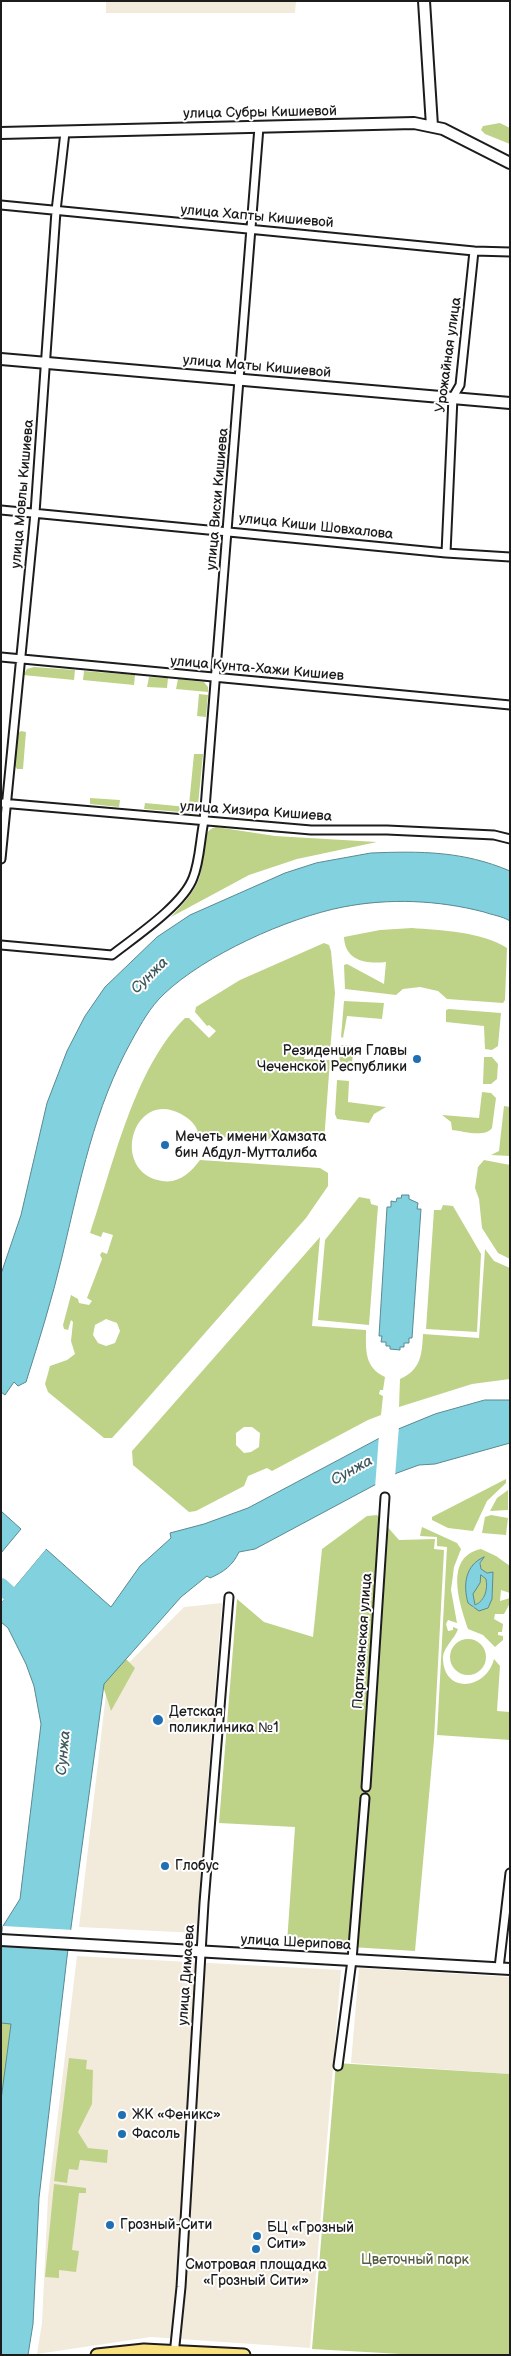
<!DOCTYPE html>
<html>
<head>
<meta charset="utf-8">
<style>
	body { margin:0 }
	#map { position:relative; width:511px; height:2356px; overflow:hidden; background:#fff; font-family:"Balsamiq Sans",sans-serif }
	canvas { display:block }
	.frame { position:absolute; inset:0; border:2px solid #1c1c1c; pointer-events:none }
</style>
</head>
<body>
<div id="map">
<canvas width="511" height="2356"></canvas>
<div class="frame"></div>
</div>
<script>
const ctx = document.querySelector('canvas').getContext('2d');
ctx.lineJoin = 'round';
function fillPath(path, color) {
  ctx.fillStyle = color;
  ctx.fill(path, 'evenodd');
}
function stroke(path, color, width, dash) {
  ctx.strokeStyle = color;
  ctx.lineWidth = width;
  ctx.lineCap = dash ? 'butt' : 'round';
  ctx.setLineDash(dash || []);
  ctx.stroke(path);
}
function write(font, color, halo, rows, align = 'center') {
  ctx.font = font + ' "Balsamiq Sans",sans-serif';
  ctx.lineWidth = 4;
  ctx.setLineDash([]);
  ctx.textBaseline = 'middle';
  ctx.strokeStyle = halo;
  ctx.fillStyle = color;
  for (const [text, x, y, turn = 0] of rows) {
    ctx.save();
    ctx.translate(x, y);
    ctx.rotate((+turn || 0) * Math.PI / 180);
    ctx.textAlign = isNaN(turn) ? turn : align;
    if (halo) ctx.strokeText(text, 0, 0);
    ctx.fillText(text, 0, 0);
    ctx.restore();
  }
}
fillPath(new Path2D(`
	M106 1H296L295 13H106Z
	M222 1603 196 1933 79 1927 107 1685 184 1607Z
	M77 1956 341 1970 310 2348 151 2337 37 2354 42 2323 48 2197Z
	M359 1968 510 1977V2074L351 2063Z`), '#f2ebdc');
fillPath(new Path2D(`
	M500 123 510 128V144L485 134 481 130 483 126Z
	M34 667 75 670 74 680 23 675 27 669Z
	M84 671 135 675 134 685 83 680Z
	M149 677 168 678 167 688 147 687Z
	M178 679 204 682 208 687V692L176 689Z
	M199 694 208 695 206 717 197 716Z
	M21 731 26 732 23 769H17L15 766 18 733Z
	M194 754H203L198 805H189Z
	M90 798 120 800 119 807 90 804Z
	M145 803 198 808 197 812 193 813 144 809Z
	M216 827 275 836 377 842 297 859 249 875 171 917C182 905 195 892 200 876 204 863 198 830 216 827Z
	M412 928C439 930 484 932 507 948L505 1000 503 1003 447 999 438 991 420 987 403 989 396 995 345 989 344 965 347 964 384 984 386 962C368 964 345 962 344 937L380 930Z
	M324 943 329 945 331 951 335 993 330 1052 306 1051 304 1059 330 1060 324 1142 199 1136C197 1125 190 1119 181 1114 133 1088 109 1172 162 1181 179 1184 191 1172 200 1160L320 1168 328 1173V1186L306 1218 133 1415 112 1438H104L48 1392 45 1384 50 1366 67 1360 75 1354 71 1341 73 1322 71 1320 68 1330 64 1329 63 1325 71 1295 78 1299 79 1303 89 1305 92 1301 87 1298 102 1259 100 1255 102 1252 107 1254 113 1235 103 1232 101 1237 90 1233C113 1166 134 1068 185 1018H189L209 1038 216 1031 209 1025 207 1026 195 1012 196 1007 240 980ZM106 1319 117 1323 120 1331 115 1343 106 1346 98 1343 93 1335 95 1325Z
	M344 1001 384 1003 382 1019 347 1016 343 1038 341 1037Z
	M449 1009 501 1013 498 1046 492 1050 485 1049 484 1026 446 1022V1010Z
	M342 1045 354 1046 351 1071H339L340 1047Z
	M484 1057H492L498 1064 497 1079 491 1084H483Z
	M337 1080 349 1081 348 1102 386 1107 374 1114 369 1123 337 1119 335 1114Z
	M482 1092 491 1093 496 1098 492 1128C485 1138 463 1131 452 1130L451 1122 442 1115 479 1118Z
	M504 1106 510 1107V1156L491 1155 499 1151Z
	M484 1160 510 1165V1259L498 1253 482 1228 479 1199 475 1188 478 1167Z
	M359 1197 370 1199 371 1204 378 1206 369 1325 318 1320 325 1240Z
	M443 1205 453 1206 481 1254 477 1332 426 1329 434 1210H441Z
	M320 1237 312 1326 366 1330C366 1350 364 1367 385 1377L383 1390H380L379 1394 383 1396 381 1415 368 1420 272 1471 267 1468 248 1476 244 1486 196 1511 189 1512 133 1465 132 1451ZM244 1427H252L260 1433 259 1447 251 1452 244 1453 236 1445V1433Z
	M485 1249 494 1261 510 1268V1379L472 1384 399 1407 400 1379C421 1370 422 1354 423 1334L479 1338Z
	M506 1479V1483L487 1501 473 1531 448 1528 432 1520V1517Z
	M508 1490V1510L490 1511 497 1498Z
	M377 1515 399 1540 435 1539 434 1549 444 1550 434 1740 415 1951 287 1943 295 1827 219 1823 237 1599 264 1622 313 1637 322 1549 367 1516Z
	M491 1515 508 1518 506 1535 482 1533 485 1517Z
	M422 1527 457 1543 461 1549 454 1567 451 1590 457 1623 448 1620 446 1624 448 1631 453 1630V1627L458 1629C455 1639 442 1648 443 1660 445 1694 486 1690 494 1659L500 1666 497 1711 510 1712V1740L437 1735 447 1547 437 1546V1537L420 1536Z
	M481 1549 496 1556 510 1566V1593L501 1590 500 1601 510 1598V1603L504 1614H495L494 1619 503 1624 502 1632H498V1635L503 1636V1640L495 1647 483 1635 468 1629C460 1605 443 1557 481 1549ZM482 1559 480 1566C482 1572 486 1574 493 1572L492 1599 473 1608 467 1575Z
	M480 1574 486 1579C488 1589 485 1602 474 1605L472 1596Z
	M98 1631 135 1668 111 1711 101 1680Z
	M450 1657a18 18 0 1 1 36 0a18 18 0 1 1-36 0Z
	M1 2023 11 2024 1 2100Z
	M69 2058 87 2060 86 2069 93 2070 92 2104 78 2132 88 2148 108 2150 107 2163 80 2160 78 2170 69 2169 67 2183 54 2181Z
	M336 2063 510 2074V2355H419L312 2349Z
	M54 2184 86 2188V2193H79L72 2250 79 2251 76 2272 59 2270V2278L45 2277Z`), '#bed388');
const water = new Path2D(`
	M371 853C421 851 463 851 510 871V921C502 916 492 915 484 912 438 900 389 898 343 907 287 918 205 955 164 994 150 1007 141 1024 132 1040 94 1108 80 1182 62 1257 52 1299 39 1341 26 1382L18 1386 14 1382 5 1395 1 1392V1274L21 1215 47 1103 67 1051 85 1016 105 987 157 937 190 915 285 873 316 863Z
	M402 1195H409V1199L418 1203 417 1209H421L412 1338H409V1343H404V1347H400V1350L390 1349V1346H386V1342H381L382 1336H379L387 1207H391V1201L396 1202 397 1198H401Z
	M485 1400H510V1443L435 1464 419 1465 397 1473 255 1549 239 1552C233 1565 224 1572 210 1578L207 1576 181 1597 104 1684 67 1957 39 2198 33 2324 28 2355H1V2100L11 2024 1 2023V1941L3 1926 20 1899 41 1724 34 1686 26 1664 8 1628 1 1622V1603L46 1549 111 1607 140 1566 171 1538 170 1533 204 1524 248 1508 391 1432 435 1414Z
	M1 1511 21 1529 1 1553Z
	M484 1557 480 1563 481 1569 487 1573 493 1572 492 1599 488 1608 479 1611 468 1603C463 1585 465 1565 484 1557ZM481 1575 486 1579C488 1589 485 1601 475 1605L473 1594 480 1583Z`);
fillPath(water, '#82d1df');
stroke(water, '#598991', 1);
fillPath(new Path2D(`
	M399 1426 395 1477 375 1488 379 1435Z
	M44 1547 46 1549 1 1603V1599Z
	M3 1926 74 1930 71 1950 1 1946Z`), '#fff');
stroke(new Path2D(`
	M1 1586 25 1608`), '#82d1df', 16);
const street = new Path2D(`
	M1 205 474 251 510 252
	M1 510 446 553 510 557
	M446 553 453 397 460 385 474 251
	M1 657 510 705
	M1 803 311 830H387L494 835 510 839
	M1 859 35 513 56 211 65 132
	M1 945 112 955C135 937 183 905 193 878 200 861 200 839 204 821L259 127
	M366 1787 385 1497
	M499 1968 510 1873
	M338 2066 352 1960 365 1798
	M174 2355 181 2287 204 1903 229 1597`);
const secondary = new Path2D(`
	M424 1 432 126
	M1 133 414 123 443 129 510 163
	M1 359 510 403
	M1 1940 510 1969`);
const primary = new Path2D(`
	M97 2355 144 2350 244 2355`);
stroke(street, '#1c1c1c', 11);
stroke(secondary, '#1c1c1c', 14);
stroke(primary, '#1c1c1c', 15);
stroke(street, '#fff', 7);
stroke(secondary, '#fff', 10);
stroke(primary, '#fae180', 11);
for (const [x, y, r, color] of [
	[417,1059,5,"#1f6fb2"],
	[165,1145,5,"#1f6fb2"],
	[158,1720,6,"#1f6fb2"],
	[165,1866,5,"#1f6fb2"],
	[122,2115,5,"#1f6fb2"],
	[122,2134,5,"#1f6fb2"],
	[110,2225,5,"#1f6fb2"],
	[257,2236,5,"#1f6fb2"],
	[256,2249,5,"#1f6fb2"]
]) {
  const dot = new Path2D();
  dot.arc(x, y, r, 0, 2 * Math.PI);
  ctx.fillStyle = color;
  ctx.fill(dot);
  stroke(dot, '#fff', 2);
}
write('14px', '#1c1c1c', '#fff', [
	["улица Субры Кишиевой",260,113,-1],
	["улица Хапты Кишиевой",257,217,5],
	["Урожайная улица",449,355,-82],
	["улица Маты Кишиевой",257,367,5],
	["улица Мовлы Кишиева",23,494,-85],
	["улица Висхи Кишиева",218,499,-85],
	["улица Киши Шовхалова",316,527,6],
	["улица Кунта-Хажи Кишиев",257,669,5],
	["улица Хизира Кишиева",256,812,4],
	["Партизанская улица",363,1641,-86],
	["улица Шерипова",296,1943,3],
	["улица Димаева",187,1975,-86]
]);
write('14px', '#1c1c1c', '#fff', [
	["Резиденция Главы",407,1051,"right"],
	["Чеченской Республики",407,1067,"right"],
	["Мечеть имени Хамзата",175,1137],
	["бин Абдул-Мутталиба",175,1153],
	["Детская",169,1712],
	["поликлиника №1",169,1728],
	["Глобус",175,1866],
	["ЖК «Феникс»",132,2115],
	["Фасоль",132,2134],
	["Грозный-Сити",120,2225],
	["БЦ «Грозный",267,2228],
	["Сити»",267,2244],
	["Смотровая площадка",256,2265,"center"],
	["«Грозный Сити»",256,2281,"center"]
], 'left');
write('14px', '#555c42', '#fff', [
	["Цветочный парк",415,2260]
]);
write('italic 15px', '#405b60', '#fff', [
	["Сунжа",150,976,-44],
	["Сунжа",352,1471,-29],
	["Сунжа",64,1753,-85]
]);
</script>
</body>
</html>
